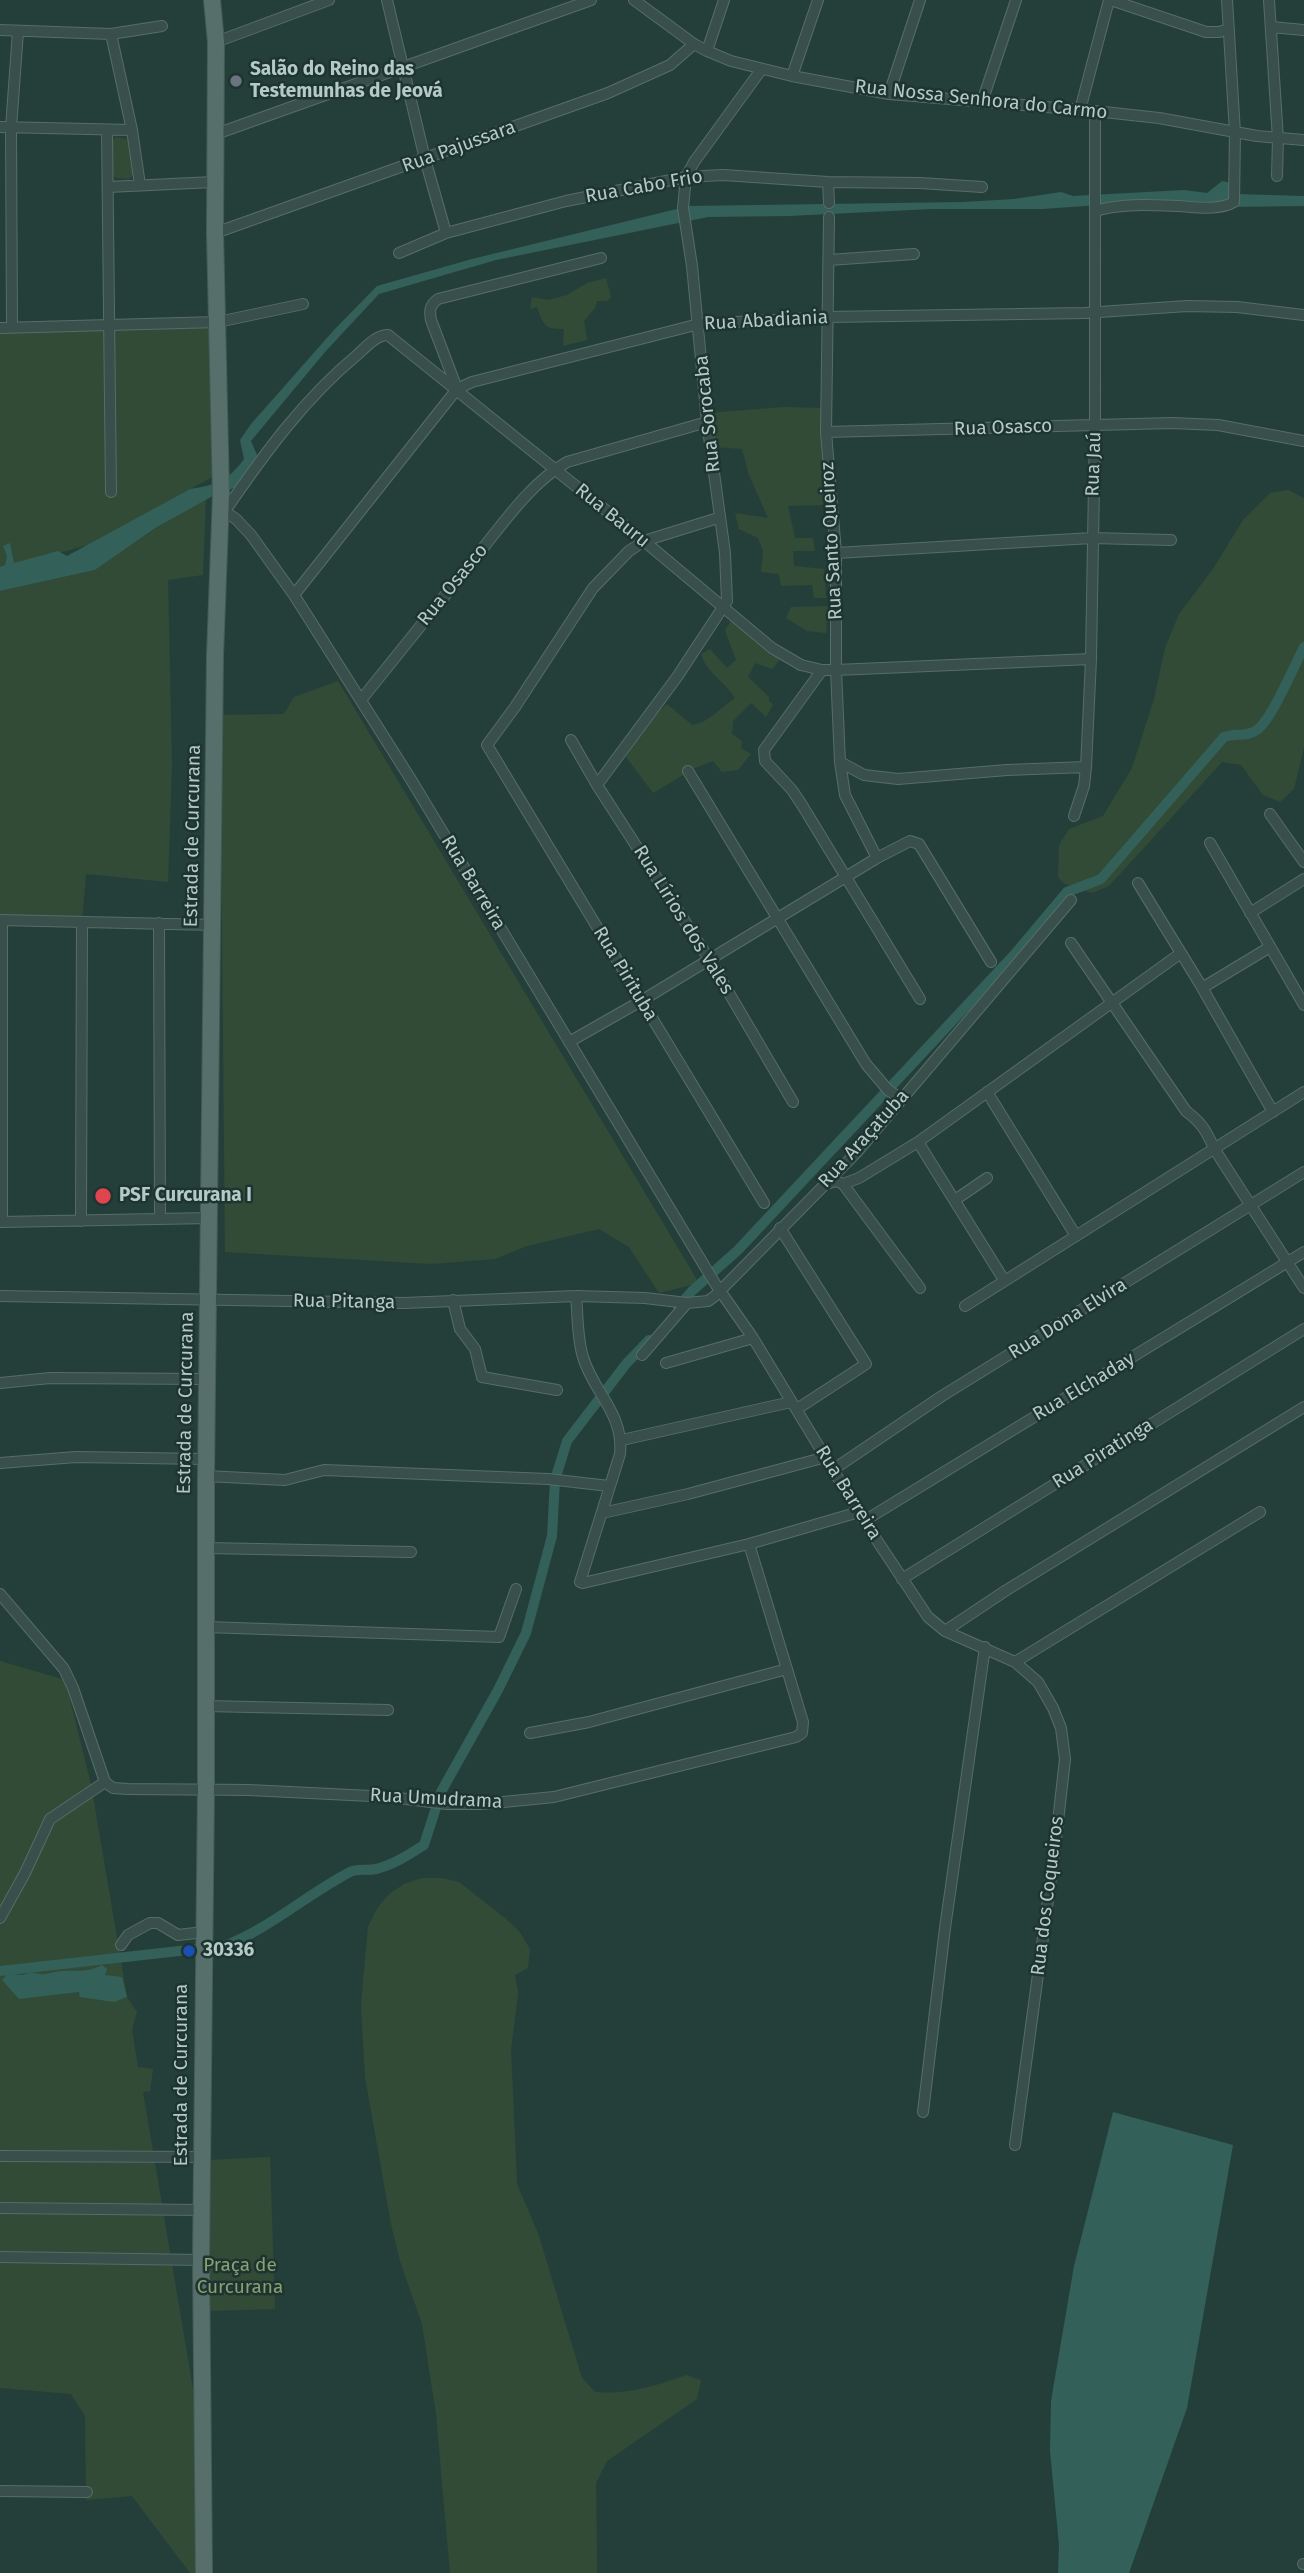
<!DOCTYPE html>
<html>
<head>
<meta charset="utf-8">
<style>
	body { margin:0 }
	canvas { display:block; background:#243f3a }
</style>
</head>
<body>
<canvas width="1304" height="2573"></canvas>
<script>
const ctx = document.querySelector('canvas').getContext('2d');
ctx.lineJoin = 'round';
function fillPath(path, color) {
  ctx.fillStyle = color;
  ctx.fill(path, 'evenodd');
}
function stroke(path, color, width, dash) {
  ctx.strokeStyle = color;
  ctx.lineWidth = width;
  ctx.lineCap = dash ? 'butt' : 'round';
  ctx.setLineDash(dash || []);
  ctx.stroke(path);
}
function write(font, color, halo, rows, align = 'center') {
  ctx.font = font + ' "Fira Sans",sans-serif';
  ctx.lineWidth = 5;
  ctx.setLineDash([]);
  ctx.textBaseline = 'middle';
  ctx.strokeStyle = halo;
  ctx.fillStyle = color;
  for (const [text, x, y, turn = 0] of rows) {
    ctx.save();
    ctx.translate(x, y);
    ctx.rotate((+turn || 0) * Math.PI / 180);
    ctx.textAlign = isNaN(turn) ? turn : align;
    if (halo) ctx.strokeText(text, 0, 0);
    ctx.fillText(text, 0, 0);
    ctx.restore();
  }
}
fillPath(new Path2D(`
	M116 137 127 139 133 174 130 179 116 178 111 172 112 140Z
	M606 278 611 297 608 301H597L595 308 584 321 587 340 563 346 564 329C544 329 544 326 537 307L530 309 532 297 548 300 567 295 587 283Z
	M210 322 214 476 88 545 0 569V329Z
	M784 407 821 408 823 505 788 506 795 538H813L815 551H793L794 566 824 569 826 598H814L812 585 781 586 779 574 761 572 763 551 758 538 739 529 735 513 768 518 749 475 742 449 714 447 709 413Z
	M1288 490 1304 498V747L1294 789 1280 802 1263 795 1241 765 1222 762 1109 886 1092 893 1065 884 1058 877 1059 845 1069 829 1103 816 1132 768 1154 699 1165 648 1179 614 1213 569 1243 520 1270 493Z
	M206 494 203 575 168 580 172 765 168 882 86 874 82 922 0 917V591L95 570Z
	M828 606 826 633 807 631 786 618 791 607Z
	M731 621 781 658 772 669 755 663 748 677 769 697V701L773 705 766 717 751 703 733 721 732 734 742 741 741 748 751 754 738 770 722 772 713 761 695 768 653 793 626 757 648 722 667 704 692 725C712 721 718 709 735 698 725 682 706 672 701 654L710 649 727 668 736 660 725 630Z
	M338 681 699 1283 659 1293 629 1247 599 1229 527 1246 495 1259 431 1264 225 1252 220 715 284 714 294 697Z
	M0 1661 65 1680 91 1784 127 1997 137 2012 132 2029 138 2067 153 2069 150 2091 143 2092 194 2395 196 2573H190L132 2496 86 2500 85 2416 71 2394 0 2388Z
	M422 1878H442L459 1882 505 1918 519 1931 530 1949 528 1968 515 1975 518 1993 511 2050 517 2184 538 2233 582 2378 595 2392C627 2395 656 2386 686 2375L701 2380 697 2399 607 2461 596 2483 597 2573H450L436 2414 422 2324 400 2261 391 2224 365 2077 361 2004 368 1927 376 1910 389 1894 404 1884Z
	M270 2157 275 2309 207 2311 209 2160Z`), '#314b37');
fillPath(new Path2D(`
	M1222 181 1232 183 1236 194 1304 196V206L1231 207 1204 202 1159 201 1042 209H931L789 216 708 217 496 260 379 294 325 352 251 441 257 455 251 471 236 487 211 497 157 527 95 570 0 591V567L5 565 7 556 3 546 10 543 14 563 58 551 67 556 190 489C216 485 228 481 244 459L240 440 251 424 334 330 377 286 472 259 689 206 963 202 1014 199 1061 192 1073 196 1184 190 1207 193Z
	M102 1965 107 1969 105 1975 122 1977 127 1997 114 2002 80 1997 79 1992 19 1999 2 1980 8 1974 23 1975 31 1972C47 1977 48 1972 63 1971 80 1970 86 1973 102 1965Z
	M1113 2112 1233 2145 1187 2408 1129 2573H1058L1059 2545 1050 2451 1051 2401 1074 2266Z`), '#336058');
stroke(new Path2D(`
	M678 1307 692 1291 738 1250 1014 955 1067 892 1101 879 1224 737C1235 733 1247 737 1257 730 1272 719 1294 666 1304 647
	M0 1971 224 1946C269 1929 306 1895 350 1872 358 1868 367 1871 376 1869 393 1865 410 1854 424 1845L441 1792 498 1690 526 1633 552 1536 555 1480 567 1441 626 1364 649 1340`), '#336058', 10);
const street = new Path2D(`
	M387 0 425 159 446 233
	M634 0 694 44 707 51 731 61 792 76 889 94 1095 111 1159 118 1257 136 1304 140
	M1111 0 1206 32H1219L1229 29
	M1269 0 1278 139 1277 176
	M1271 27 1304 30
	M0 30 111 34 162 26
	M111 34 132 130 140 185
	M216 42 329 0
	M707 51 724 0
	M792 76 818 0
	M889 94 920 0
	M982 102 1016 0
	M1080 110 1109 0
	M0 127 132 130
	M107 131 111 492
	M216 134 591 0
	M828 182 829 203
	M108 187 214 182
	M1095 211C1121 203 1152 205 1179 206 1196 207 1218 211 1234 202L1235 133 1227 0
	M829 217 826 432 836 553V670L840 762 845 795 877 858
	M215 233 608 93 670 65 694 44
	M399 253 446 233 566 201 686 177 723 175 828 182 920 183 982 187
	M829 260 914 254
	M12 327 11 128 18 31
	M0 328 218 322 303 304
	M456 386 431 320C429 310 430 305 438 299L601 258
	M826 432 1172 423 1218 425 1304 441
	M221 509 236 519 251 535 294 595 410 778 716 1285 753 1338 864 1521 928 1617 945 1631 1015 1662 1038 1682 1053 1708 1061 1728 1065 1759 1055 1848 1015 2145
	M225 511C264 454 304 399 357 355 366 347 376 335 388 335L644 541 772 648 801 665 822 670H836L1091 659
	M718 518 644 541 629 551 593 588 515 707 487 745 764 1203
	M836 553 1092 538 1171 540
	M294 595 457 389 472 382 699 324 828 317 1085 313 1187 306 1237 307 1304 315
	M822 670 764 750 765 761 792 790 802 805 920 999
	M361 700C399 652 437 605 475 558 503 524 529 484 567 462L707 422
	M571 740 597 785 709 959 793 1102
	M840 762 864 775 898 779 1007 770 1086 767
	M688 771 866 1064 888 1090 900 1098
	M597 785 677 677 727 601 725 553 707 422 692 266 683 208 686 177 694 162 761 70
	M1270 814 1304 862
	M1074 816 1084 786 1086 767 1091 659 1095 425V111
	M1210 843 1304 1005
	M1138 883 1200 984 1273 1112
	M1250 913 1304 879
	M0 920 213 925
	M2 920V1222
	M159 923 160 1218
	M1071 943 1186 1111C1203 1124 1206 1131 1215 1150L1304 1288
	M1202 988 1270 947
	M569 1042 641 1001 877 858 910 841 919 844 991 962
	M987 1092 1076 1236
	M918 1142 1004 1280
	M826 1184 836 1181 843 1184 859 1178 918 1142 1181 953
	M843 1184 920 1288
	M955 1200 987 1178
	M81 1221 82 922
	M0 1222 210 1218
	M780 1228 866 1364 797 1409
	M0 1296 404 1303 576 1296 645 1298 687 1303
	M576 1296C578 1316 577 1338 583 1357 593 1392 624 1413 620 1454L580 1582 583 1583 749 1544 859 1512
	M453 1300 460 1329 475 1349 482 1377 557 1390
	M965 1306 1304 1092
	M642 1355 687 1303 708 1301 715 1296 857 1152 1071 900
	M666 1363 753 1338
	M0 1383 50 1378 208 1379
	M622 1440 791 1402
	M0 1463 76 1457 206 1459
	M834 1469 942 1396 1304 1172
	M206 1476 285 1480 324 1470 548 1479 609 1486
	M602 1513 688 1494 826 1457
	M864 1521 1304 1252
	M206 1548 411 1552
	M902 1579 1304 1329
	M0 1594 64 1669 73 1688 105 1782
	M206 1627 499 1637 516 1589
	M945 1631 1005 1591 1304 1407
	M1015 1662 1260 1512
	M205 1706 388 1710
	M530 1733 589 1722 787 1669
	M105 1782 113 1788 128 1789 249 1790 391 1797 447 1804H483L554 1797 796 1737 802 1733 803 1722 749 1544
	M0 1918 25 1873 50 1819 105 1782
	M121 1945 128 1935 150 1923H158L178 1935 204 1932
	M923 2112 945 1928 985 1647
	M0 2156 202 2157
	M0 2208 202 2210
	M0 2257 201 2260
	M0 2491 87 2492
	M1303 2564H1304`);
const primary = new Path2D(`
	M204 2573 201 2260 206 1789V1476L215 656 221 495 215 233 216 42 212 0`);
stroke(street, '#566d69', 12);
stroke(primary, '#445b57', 18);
stroke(street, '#384f4b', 10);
stroke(primary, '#566f6b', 16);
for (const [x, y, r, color] of [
	[236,81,7,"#6b7280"],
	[103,1196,9,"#e0444e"],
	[189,1951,7,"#1a4fb4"]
]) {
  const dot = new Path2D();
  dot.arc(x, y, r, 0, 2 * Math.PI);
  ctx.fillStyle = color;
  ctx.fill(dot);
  stroke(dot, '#1d3430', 2.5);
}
write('bold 19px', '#b4cac7', '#1d3430', [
	["Salão do Reino das",250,70],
	["Testemunhas de Jeová",250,92],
	["PSF Curcurana I",119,1196],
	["30336",203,1951]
], 'left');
write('19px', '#b4cac7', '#1d3430', [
	["Rua Nossa Senhora do Carmo",981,100,6],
	["Rua Pajussara",459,147,-20],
	["Rua Cabo Frio",644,187,-10],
	["Rua Abadiania",766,321,-3],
	["Rua Sorocaba",708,414,-96],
	["Rua Osasco",1003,428,-2],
	["Rua Jaú",1094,464,-88],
	["Rua Bauru",612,516,39],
	["Rua Santo Queiroz",832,541,-93],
	["Rua Osasco",453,585,-51],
	["Estrada de Curcurana",193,836,-89],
	["Rua Barreira",473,883,59],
	["Rua Lírios dos Vales",683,920,58],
	["Rua Pirituba",625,974,59],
	["Rua Araçatuba",864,1139,-48],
	["Rua Pitanga",344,1302,1],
	["Rua Dona Elvira",1068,1319,-32],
	["Rua Elchaday",1084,1387,-31],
	["Estrada de Curcurana",186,1403,-89],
	["Rua Piratinga",1103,1454,-32],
	["Rua Barreira",848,1493,58],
	["Rua Umudrama",436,1799,3],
	["Rua dos Coqueiros",1048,1896,-83],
	["Estrada de Curcurana",182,2075,-90]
]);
write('19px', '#8aa072', '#1d3430', [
	["Praça de",240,2266],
	["Curcurana",240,2288]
]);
</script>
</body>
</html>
